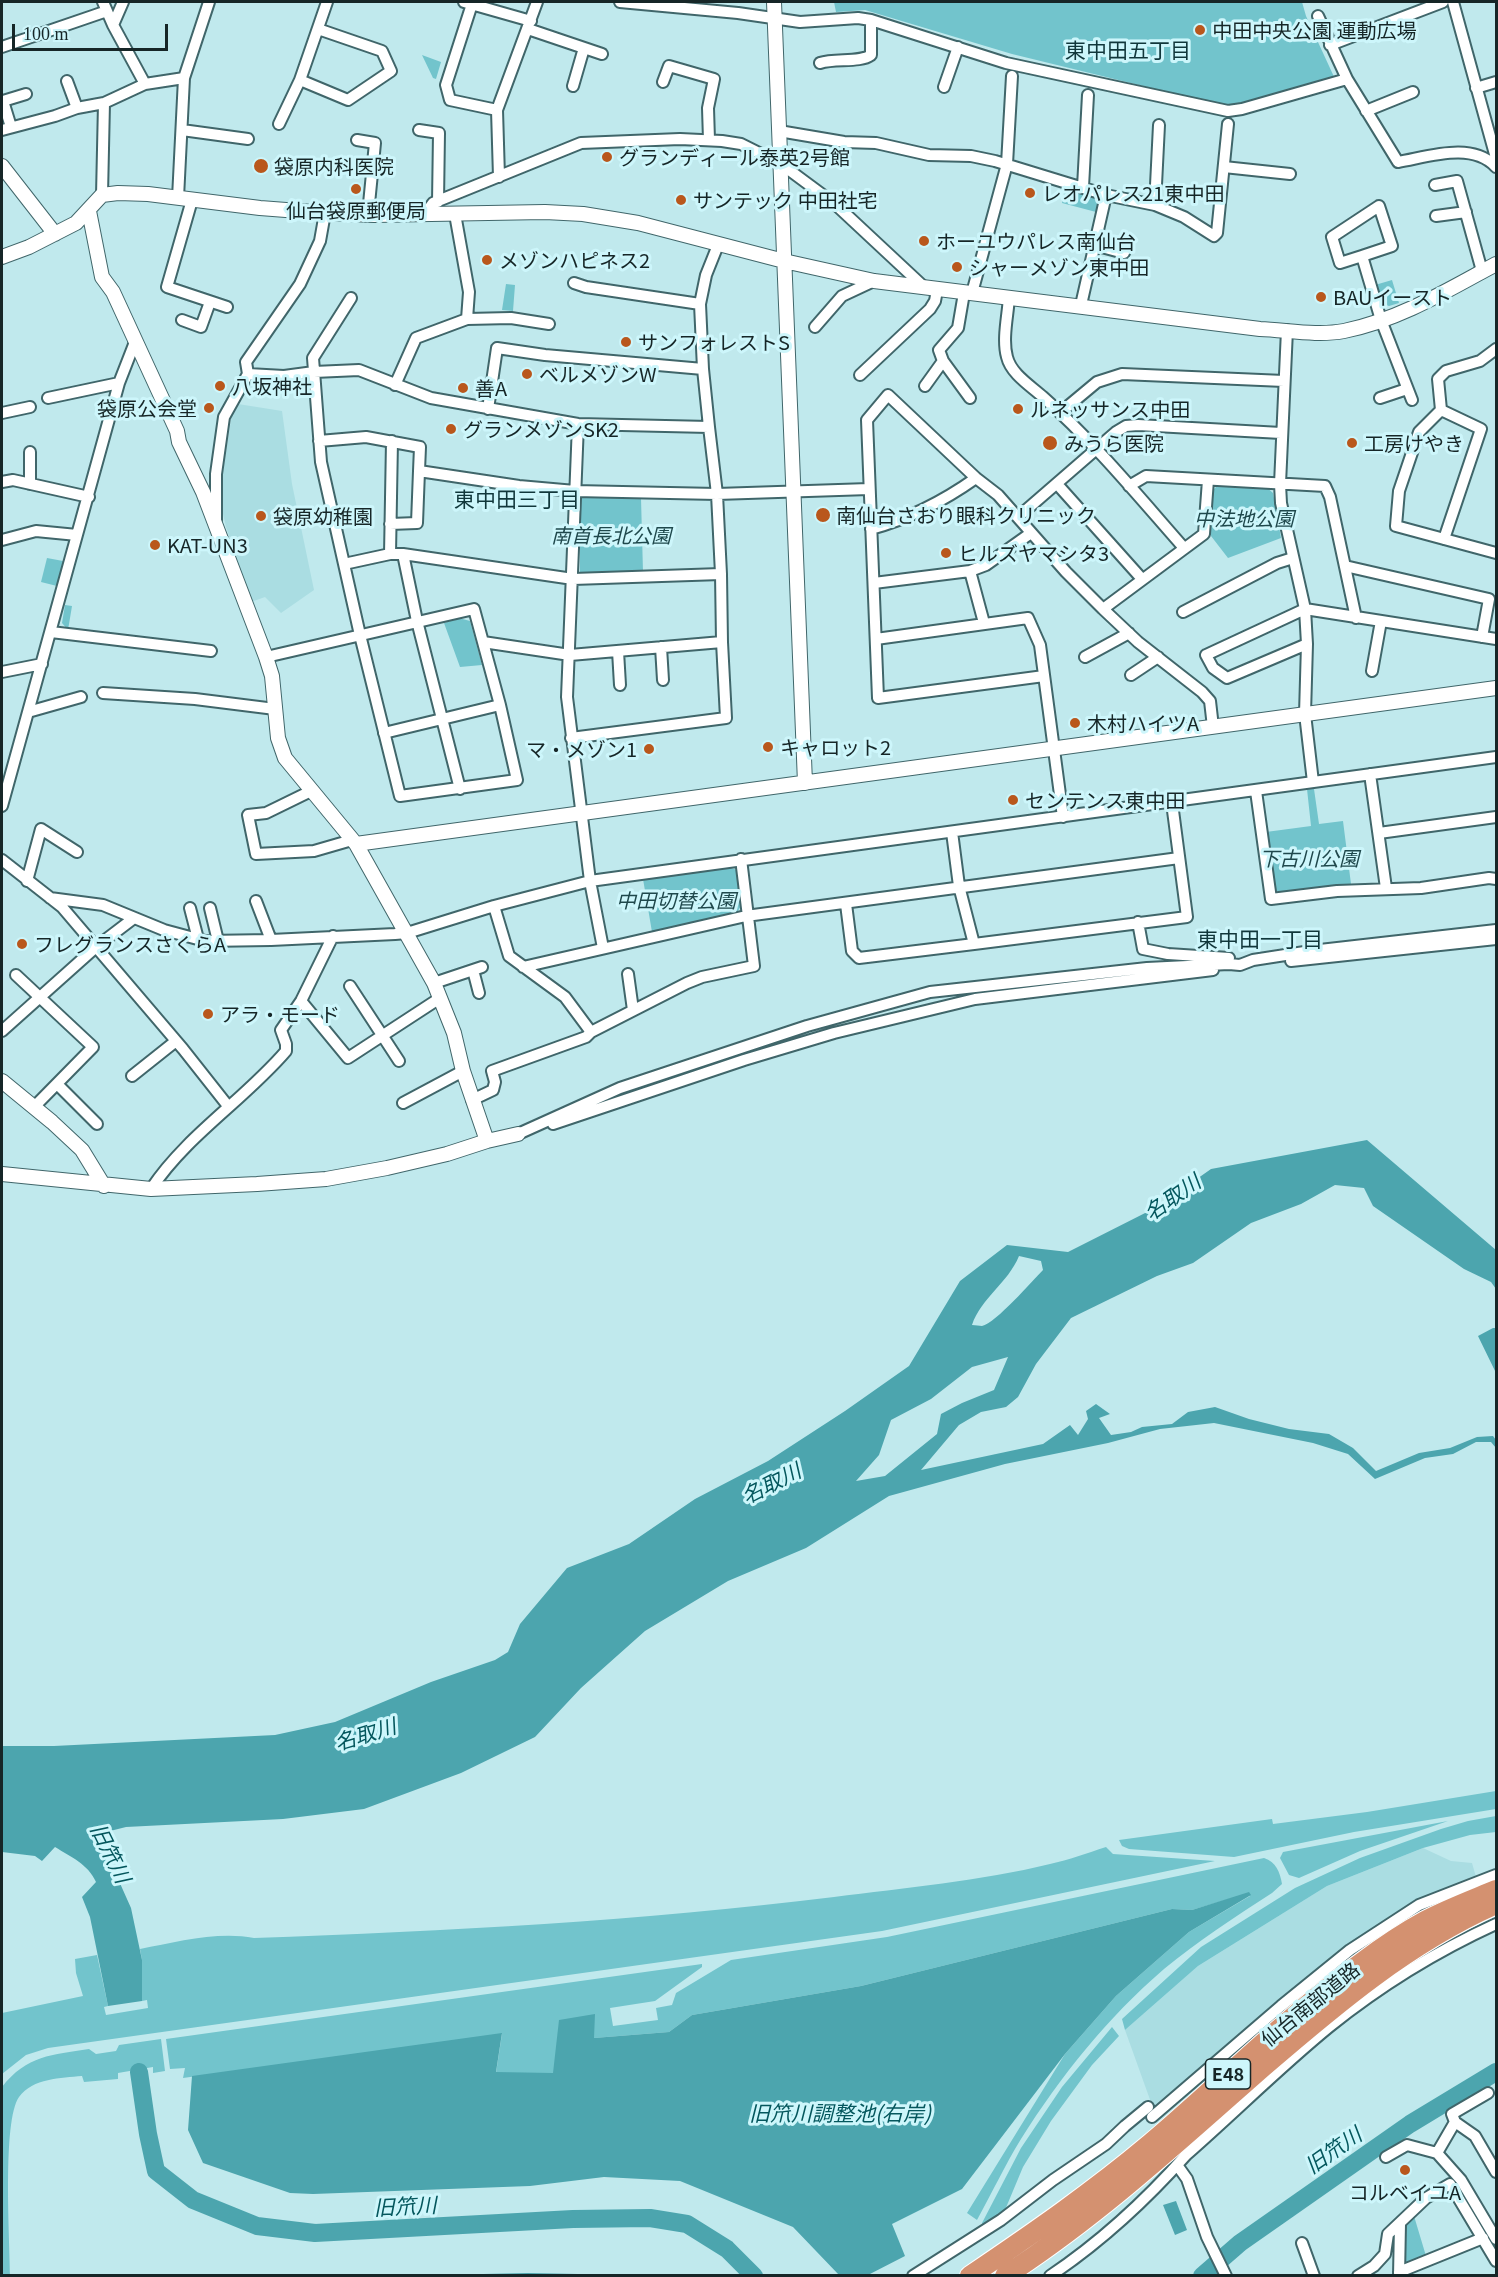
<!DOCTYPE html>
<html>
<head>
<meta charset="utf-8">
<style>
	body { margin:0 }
	#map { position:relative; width:1498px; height:2277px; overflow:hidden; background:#c0e9ed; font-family:Georgia,serif }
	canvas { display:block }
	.frame { position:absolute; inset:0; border:3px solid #162627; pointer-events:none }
	.scale { position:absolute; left:12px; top:24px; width:156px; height:27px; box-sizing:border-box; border:3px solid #162627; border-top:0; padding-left:8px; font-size:18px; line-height:21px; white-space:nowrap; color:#162627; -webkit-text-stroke:4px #cdf6fb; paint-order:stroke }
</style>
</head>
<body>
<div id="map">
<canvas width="1498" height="2277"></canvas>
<div class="frame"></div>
<div class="scale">100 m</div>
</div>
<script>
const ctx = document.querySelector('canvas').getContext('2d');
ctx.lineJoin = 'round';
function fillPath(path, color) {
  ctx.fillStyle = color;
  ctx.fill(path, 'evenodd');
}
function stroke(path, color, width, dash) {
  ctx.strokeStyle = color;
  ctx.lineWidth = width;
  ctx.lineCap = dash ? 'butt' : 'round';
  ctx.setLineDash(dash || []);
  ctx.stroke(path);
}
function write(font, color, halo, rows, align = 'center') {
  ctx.font = font + ' Georgia,"Noto Sans JP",serif';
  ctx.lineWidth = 6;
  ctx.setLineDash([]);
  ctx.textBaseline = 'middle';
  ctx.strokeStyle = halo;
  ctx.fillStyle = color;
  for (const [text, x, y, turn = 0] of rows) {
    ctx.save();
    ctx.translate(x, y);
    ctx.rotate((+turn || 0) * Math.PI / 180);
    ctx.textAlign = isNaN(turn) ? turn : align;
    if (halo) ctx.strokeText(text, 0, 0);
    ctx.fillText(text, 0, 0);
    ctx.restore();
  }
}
fillPath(new Path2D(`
	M238 404 282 411 292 484 314 590 281 613 265 597 251 602 226 527 221 505 223 471 232 413Z
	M1423 1848 1451 1861 1472 1863 1476 1877 1431 1896 1353 1943 1278 2000 1153 2108 1125 2030 1198 1966 1327 1886Z`), '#aadde2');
fillPath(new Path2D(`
	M834 2H1302L1306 16 1335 79 1229 107 1012 54 865 10 836 12Z
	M422 55 441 62 436 79 433 78Z
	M1066 188 1093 195 1098 203 1096 212 1062 203Z
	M1392 280 1399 303 1389 306 1380 303 1375 285Z
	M506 284 515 285 513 311 502 310Z
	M1264 485 1273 493 1281 538 1228 558 1211 536V492L1217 486Z
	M580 497 641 498 643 572 580 575Z
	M47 558 63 561 57 586 41 582Z
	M65 605 72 606 68 630 62 623Z
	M459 618 470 621 482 665 460 667 444 623Z
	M1307 789H1314L1319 824 1343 821 1351 884 1280 893 1274 889 1266 832 1311 826Z
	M728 867 737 870 741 906 736 914 652 932 643 879Z
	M1496 1791V1809L1354 1832 1234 1857 1129 1849 1122 1846 1119 1840 1272 1819 1273 1824 1367 1812Z
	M1496 1816V1832L1470 1835 1423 1848 1327 1886 1198 1966 1125 2030 1122 2019 1201 1947 1295 1888 1360 1858 1441 1829 1468 1821Z
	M1448 1821 1360 1851 1299 1878 1289 1875 1280 1858 1283 1852Z
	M1106 1847 1113 1854 1215 1861 882 1931 48 2048 26 2055 2 2074V2013L83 1996 76 1973 75 1959 97 1955 108 2006 104 2007 106 2015 148 2008 147 2000 142 2001V1960L140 1949C176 1942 218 1931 254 1938 448 1931 641 1921 834 1897 904 1888 981 1881 1050 1864 1069 1860 1087 1853 1106 1847Z
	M1264 1858C1276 1862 1280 1872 1282 1884L1272 1893C1235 1917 1198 1941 1164 1969 1108 2017 1060 2077 1021 2139 1005 2165 992 2193 977 2220L967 2213 1065 2054 1116 1996 1189 1932 1250 1896 1249 1893 1192 1910 1172 1909 861 1986 692 2015 669 2032 594 2038 553 2073H496L502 2034 183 2078 185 2068 170 2069 166 2039 702 1964V1967L655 2001 610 2008 613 2026 658 2020 656 2008 672 2005 676 1993 731 1960 887 1937Z
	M1112 2027 1119 2036 1092 2065 1051 2121 1023 2167 1005 2210 983 2225 982 2223 1021 2148 1062 2087Z
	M161 2039 165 2071 153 2073V2067L118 2073V2079L84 2082 82 2076C61 2078 33 2078 19 2097 2 2121 10 2241 10 2275H2V2087C27 2055 52 2055 89 2049L96 2054 116 2051 119 2045Z
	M1414 2216 1426 2256 1406 2264 1402 2226Z`), '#72c4cc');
fillPath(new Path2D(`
	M1367 1140 1496 1250V1289L1491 1282 1464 1269 1373 1206 1364 1188 1335 1185 1301 1204 1251 1223 1193 1263 1157 1276 1071 1318 1036 1364 1018 1397 1006 1407 981 1412 959 1425 921 1470 1043 1444 1070 1425 1078 1435 1088 1419 1086 1411 1096 1404 1110 1414 1099 1418 1111 1435 1131 1432 1142 1427 1172 1424 1188 1412 1215 1407 1249 1419 1289 1429 1329 1434 1353 1448 1376 1471 1419 1453 1450 1448 1477 1437 1493 1436 1496 1440V1448L1491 1442H1476L1453 1454 1425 1458 1375 1479 1348 1454 1313 1443 1214 1423 1160 1429 1108 1443 1005 1464 889 1496 806 1548 728 1581 645 1631 581 1688 535 1737 461 1773 364 1809 283 1819 126 1827 98 1834 131 1908 142 1960V2001L108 2006 90 1917 82 1897 96 1882C88 1864 71 1857 55 1847L42 1861 35 1856 2 1852V1746H54L275 1735 335 1722 431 1682 495 1660 508 1652 520 1624 567 1568 629 1544 695 1499 768 1461 845 1411 909 1366 960 1281 1007 1245 1068 1252 1157 1207 1211 1169ZM1019 1256 1041 1261 1043 1270C1032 1281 996 1323 982 1326 979 1326 976 1325 972 1325 981 1298 1008 1283 1019 1256ZM1008 1357 994 1390 962 1403 941 1414 937 1434 885 1476 856 1481 879 1455 891 1420 931 1399 972 1367Z
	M1493 1328H1496V1373L1478 1336Z
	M1249 1892 1251 1895 1189 1932 1116 1996 1065 2054 962 2189 892 2224 905 2256 868 2275H839L793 2227 680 2181 604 2177 530 2186 313 2194 290 2193 203 2163 188 2130 192 2076 502 2033 496 2072 553 2073 559 2020 595 2014 594 2038 669 2032 692 2015 861 1986 1172 1909 1192 1910Z
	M1176 2201 1187 2230 1175 2235 1163 2205Z
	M528 2273 628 2275H438Z`), '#4ca5ae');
stroke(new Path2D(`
	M139 2072 148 2134 156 2171 193 2200 257 2226 315 2233 573 2219 650 2218 687 2224 727 2249 754 2276
	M1202 2276 1240 2243 1410 2124 1496 2072`), '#4ca5ae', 18);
const minor = new Path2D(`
	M103 2 113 25 145 84
	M464 2 531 21
	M620 2 738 13 800 22 858 18 871 20 1006 63 1228 111 1242 109 1347 79 1318 16
	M1453 2 1496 158
	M472 4 446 85 450 100 497 110
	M113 25 123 2
	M318 29 382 51 391 71 348 100 300 80 327 2
	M528 29 602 54
	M1330 45 1443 2
	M2 47 107 11
	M820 63C835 58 860 63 871 55V20
	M1347 79 1398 162C1428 157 1472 141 1496 167
	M67 81 77 108
	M663 82 669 66 714 79 708 108 709 140
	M573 86 584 48
	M944 87 958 47
	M1476 88 1496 82
	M1366 111 1413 92
	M279 124 300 80
	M11 127 3 101 26 94
	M2 130 55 116 77 108 104 103 145 84 184 78
	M182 130 248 139
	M419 130 439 133 438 202
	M779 131 844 142 876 143 929 155 971 156 995 161 1106 195 1155 205 1184 217 1214 236 1217 233 1228 124
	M357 140 375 143 368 214
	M1224 167 1290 174
	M499 177 497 110 537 2
	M1435 185 1457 181 1482 271
	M1083 187 1088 95
	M102 195 104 103
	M178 198 184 78 209 2
	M192 200 167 287 227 307
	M1155 205 1159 125
	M425 214 433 203 581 143 680 139 722 141 741 144 781 164 835 204 925 288
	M455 214 469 292 467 319
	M1436 216 1466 212
	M1094 245 1124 253
	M1362 256 1392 246 1379 206 1332 237 1340 263 1362 256 1381 320 1412 400
	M574 283 586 287 700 304 706 275 718 245
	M964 293 958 328 939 350 943 361 970 398
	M972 293 1007 164 1012 76
	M1009 297C1008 315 1002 339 1007 357 1011 374 1031 386 1043 397 1095 443 1139 497 1184 548
	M1081 305 1106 195
	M182 320 201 327 210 302
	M815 327 842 296 874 281
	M1287 330 1280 484 1281 503 1305 609 1307 644 1305 714 1313 782
	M1496 349 1480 361 1446 371 1438 379 1441 410 1419 432 1399 491 1396 526 1496 553
	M248 374 246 362 300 284 320 241 325 213
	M860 375 930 309 935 301 937 290
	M395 385 416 338 467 319 511 318 549 324
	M925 386 943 361
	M48 398 119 383
	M1380 398 1407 389
	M488 409 497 348 545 355 703 369 700 304
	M1441 410 1481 429 1444 539
	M1061 412 1097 382 1122 374 1284 381
	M2 413 30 407
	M578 424 567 697 590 881 603 948
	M319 441 366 437 420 447 419 471 519 486 575 491 717 494 869 489
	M2 482 13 480 89 497
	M30 484V452
	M1057 484 1142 579
	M1129 486 1146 476 1325 486 1330 497 1356 618
	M1018 517 1116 432 1126 426 1138 425 1281 433
	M216 520V474L224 417 248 374 284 376 314 372 359 370 431 398 578 424 709 427 703 369
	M390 524 417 523 419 471
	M871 529C908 519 945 500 976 478
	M2 540 36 531 77 535
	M390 554 392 441
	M403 554 417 621 460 789
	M344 564 321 462 313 358 351 298
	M1345 566 1489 599 1482 637
	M970 571 984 623
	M874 583 970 571 986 565 1031 533
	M1103 609 1204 534 1208 480
	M1183 612 1277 563 1293 558
	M51 632 211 651
	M876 639 1028 618 1040 645 1063 817
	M483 642 570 655 722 642 721 574
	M1307 644 1227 678 1213 668 1206 655 1305 609 1496 639
	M661 647 663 680
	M618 651 620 685
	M266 657 474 609 500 705 384 733
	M1085 657 1129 633
	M1372 671 1381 621
	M2 672 42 664
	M1131 675 1158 657
	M1044 676 878 698 867 420 888 395 976 478 998 495 1066 572 1103 609 1138 642 1202 692 1210 701 1213 727
	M103 693 195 699 275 709
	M500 705 517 780 400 796 360 635 344 564 390 554H403L573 579 721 574 717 494 709 427
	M28 712 81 697
	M571 738 726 718 722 642
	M1370 774 1386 888
	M311 791 266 813 248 815 256 854 314 851 352 840
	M1256 791 1271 899 1337 891 1421 888 1489 878 1496 879
	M2 806 119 383 135 342
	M952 832 959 886 974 944 1187 917 1172 803
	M1379 833 1496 817
	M2 860 62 907 183 1049 228 1106
	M27 881 41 829 77 852
	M50 898 103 905 164 930 205 941 271 940 395 934 407 933 494 906 590 881 1496 757
	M256 901 271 940
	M846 904 852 951 859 958 974 944
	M494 906 509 956 565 997 591 1032
	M190 908 198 939
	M210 908 218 941
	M1138 922 1143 949 1168 954 1229 958
	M1291 961 1496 939
	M523 967 746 916 1179 858
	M473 970 479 993
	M628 974 633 1010
	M16 975 93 1047 34 1107
	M434 983 482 967
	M350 986 399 1061
	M301 1001 348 1058 440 998
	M2 1031 96 947 134 918
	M132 1076 176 1041
	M57 1084 97 1124
	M472 1100 493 1090 495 1082 492 1071 586 1037 591 1032 687 983 702 977 754 966 741 859
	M403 1103 463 1071
	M553 1124 744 1060 834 1033 975 999 1213 970
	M518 1134 620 1088 807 1026 930 992 1147 968 1229 964 1240 965 1253 960 1311 951 1496 930
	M151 1189C187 1135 244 1100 286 1051V1044L281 1030 301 1001 333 936
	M1152 2117 1281 2006 1350 1950 1419 1905 1496 1875
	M1455 2122 1452 2114 1488 2093
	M1386 2157 1407 2145 1437 2153
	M1177 2165 1187 2179 1207 2237 1226 2276
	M1496 2172 1475 2136 1455 2122 1437 2153 1461 2180 1496 2239
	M1302 2243 1314 2276
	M1399 2272 1483 2238
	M913 2276 1001 2220 1053 2180 1106 2144 1125 2126 1148 2107
	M1050 2276C1099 2243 1147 2199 1186 2155 1234 2113 1280 2067 1329 2027 1380 1986 1437 1951 1496 1924
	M1358 2276 1374 2266 1385 2254 1388 2234 1426 2198 1450 2184 1496 2261
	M1399 2276 1400 2224`);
const tertiary = new Path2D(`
	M774 2 805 783
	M2 166 55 234
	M89 211 102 277 113 292 177 431 179 442 203 492 266 657 272 676 278 738 285 758 356 844 434 983 454 1033 463 1071 487 1141
	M2 257 29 247 76 223 102 195 118 193 148 194 260 208 325 213 374 215 545 212 583 214 638 223 784 261 874 281 1260 329C1287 330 1317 336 1344 331 1399 320 1448 290 1496 264
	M356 844 1496 688
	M2 1081 52 1122 82 1150 104 1186
	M2 1174 151 1189 257 1184 326 1179 387 1168 447 1154 487 1141 518 1134`);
const motorway = new Path2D(`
	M970 2276C1032 2234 1093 2192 1150 2144 1221 2084 1285 2018 1361 1963 1381 1948 1403 1933 1425 1921 1448 1909 1472 1900 1496 1890
	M1005 2276C1098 2216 1180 2140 1263 2067 1335 2005 1408 1943 1496 1904`);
stroke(minor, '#40666a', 14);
stroke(tertiary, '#40666a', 16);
stroke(motorway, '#fff', 22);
stroke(minor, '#fff', 10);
stroke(tertiary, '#fff', 14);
stroke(motorway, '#d49170', 20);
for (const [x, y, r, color] of [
	[1200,30,6,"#b9571c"],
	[607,157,6,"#b9571c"],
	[261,166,8,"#b9571c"],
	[356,189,6,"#b9571c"],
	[1030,193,6,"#b9571c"],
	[681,200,6,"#b9571c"],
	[924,241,6,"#b9571c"],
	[487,260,6,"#b9571c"],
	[957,267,6,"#b9571c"],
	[1321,297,6,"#b9571c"],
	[626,342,6,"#b9571c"],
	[527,374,6,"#b9571c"],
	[220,386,6,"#b9571c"],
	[463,388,6,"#b9571c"],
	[209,408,6,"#b9571c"],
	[1018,409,6,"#b9571c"],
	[451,429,6,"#b9571c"],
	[1050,443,8,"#b9571c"],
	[1352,443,6,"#b9571c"],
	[823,515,8,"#b9571c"],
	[261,516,6,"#b9571c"],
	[155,545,6,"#b9571c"],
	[946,553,6,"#b9571c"],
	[1075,723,6,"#b9571c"],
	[768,747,6,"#b9571c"],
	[649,749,6,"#b9571c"],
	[1013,800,6,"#b9571c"],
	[22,944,6,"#b9571c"],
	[208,1014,6,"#b9571c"],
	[1405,2170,6,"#b9571c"]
]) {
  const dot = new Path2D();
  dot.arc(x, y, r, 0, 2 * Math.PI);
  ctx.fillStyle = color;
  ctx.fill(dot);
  stroke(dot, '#cdf6fb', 2);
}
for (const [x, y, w] of [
	[1228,2074,45]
]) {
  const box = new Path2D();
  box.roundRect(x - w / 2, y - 15, w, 30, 4.5);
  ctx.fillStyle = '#cdf6fb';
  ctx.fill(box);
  stroke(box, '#162627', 1.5);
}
write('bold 18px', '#162627', null, [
	["E48",1228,2074]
]);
write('20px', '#162627', '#cdf6fb', [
	["中田中央公園 運動広場",1212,30],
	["グランディール泰英2号館",619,157],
	["袋原内科医院",274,166],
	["レオパレス21東中田",1042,193],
	["サンテック 中田社宅",693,200],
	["仙台袋原郵便局",356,210,"center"],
	["ホーユウパレス南仙台",936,241],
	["メゾンハピネス2",499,260],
	["シャーメゾン東中田",969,267],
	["BAUイースト",1333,297],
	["サンフォレストS",638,342],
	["ベルメゾンW",539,374],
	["八坂神社",232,386],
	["善A",475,388],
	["袋原公会堂",197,408,"right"],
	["ルネッサンス中田",1030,409],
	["グランメゾンSK2",463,429],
	["みうら医院",1064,443],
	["工房けやき",1364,443],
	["南仙台さおり眼科クリニック",836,515],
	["袋原幼稚園",273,516],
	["KAT-UN3",167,545],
	["ヒルズヤマシタ3",958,553],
	["木村ハイツA",1087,723],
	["キャロット2",780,747],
	["マ・メゾン1",637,749,"right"],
	["センテンス東中田",1025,800],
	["フレグランスさくらA",34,944],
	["アラ・モード",220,1014],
	["コルベイユA",1405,2192,"center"]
], 'left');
write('italic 20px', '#1f484c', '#cdf6fb', [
	["中法地公園",1244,518],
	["南首長北公園",611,535],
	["下古川公園",1309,858],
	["中田切替公園",676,900]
]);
write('20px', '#162627', '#cdf6fb', [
	["仙台南部道路",1310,2004,-39]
]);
write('21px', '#11373b', '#cdf6fb', [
	["東中田五丁目",1128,50],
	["東中田三丁目",517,499],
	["東中田一丁目",1260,939]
]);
write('italic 21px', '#04575d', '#cdf6fb', [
	["名取川",1172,1197,-35],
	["名取川",771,1483,-27],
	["名取川",365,1734,-17],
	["旧笊川",111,1853,64],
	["旧笊川調整池(右岸)",840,2113],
	["旧笊川",1333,2150,-35],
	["旧笊川",405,2206,-3]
]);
</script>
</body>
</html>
